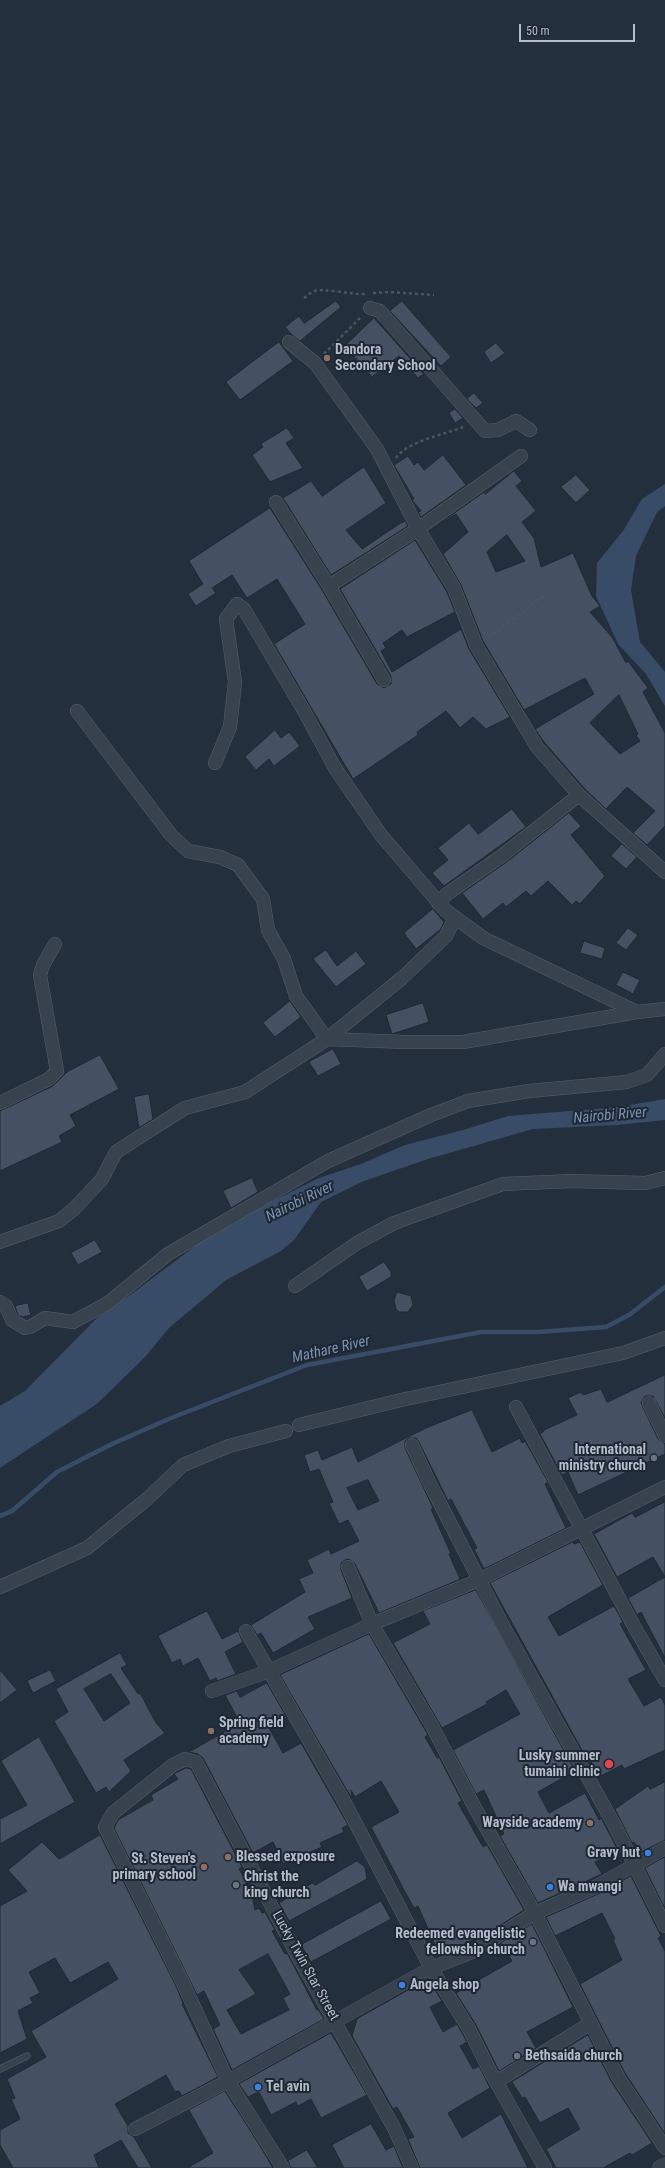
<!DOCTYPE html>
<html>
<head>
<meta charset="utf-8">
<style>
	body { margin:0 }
	#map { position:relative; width:665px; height:2168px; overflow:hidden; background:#242f3e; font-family:"Roboto Condensed",sans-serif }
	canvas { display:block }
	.scale { position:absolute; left:519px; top:24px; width:116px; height:18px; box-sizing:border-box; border:2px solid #b4bcc9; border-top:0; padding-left:5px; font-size:12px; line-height:14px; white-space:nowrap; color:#b4bcc9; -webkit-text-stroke:3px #1d2633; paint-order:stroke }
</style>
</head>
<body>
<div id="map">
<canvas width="665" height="2168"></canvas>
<div class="scale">50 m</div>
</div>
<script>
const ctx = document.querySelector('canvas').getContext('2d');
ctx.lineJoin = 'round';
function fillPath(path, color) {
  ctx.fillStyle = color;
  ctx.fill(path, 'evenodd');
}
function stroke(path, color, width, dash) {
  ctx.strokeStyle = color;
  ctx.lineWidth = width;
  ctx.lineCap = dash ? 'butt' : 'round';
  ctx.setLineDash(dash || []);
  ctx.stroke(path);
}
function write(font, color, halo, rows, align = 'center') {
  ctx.font = font + ' "Roboto Condensed",sans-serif';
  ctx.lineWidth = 4;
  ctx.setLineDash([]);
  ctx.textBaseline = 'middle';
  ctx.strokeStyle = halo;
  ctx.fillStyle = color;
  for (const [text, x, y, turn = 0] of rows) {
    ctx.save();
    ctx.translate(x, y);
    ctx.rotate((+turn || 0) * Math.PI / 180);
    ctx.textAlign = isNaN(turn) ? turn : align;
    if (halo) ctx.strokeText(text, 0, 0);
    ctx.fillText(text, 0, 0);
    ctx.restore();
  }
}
fillPath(new Path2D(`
	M665 484V506L657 512 636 556 631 590 640 642 665 672V706L646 674 618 644 596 596 597 563 623 531 642 499Z
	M665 1099V1120L617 1125 533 1129 428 1159 364 1181 321 1202 294 1240 281 1251 226 1280 169 1328 144 1358 98 1403 0 1468V1406L25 1391 97 1318 133 1293 202 1241 243 1216 319 1178 361 1164 405 1145 463 1130 508 1116 619 1107Z`), '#394c67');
stroke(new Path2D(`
	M0 1516 12 1511 57 1472 112 1444 171 1418 307 1365 481 1332H538L606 1327 629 1315 665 1287`), '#394c67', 4.5);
const building = new Path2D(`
	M336 301 341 307 300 341 292 335 285 327 299 316 304 323Z
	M402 301 451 357 441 366 390 311Z
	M374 318 424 374 422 375 418 378 399 356 372 377 345 346Z
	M279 342 293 361 240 400 226 382Z
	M496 343 505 353 491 363 484 352Z
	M474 393 483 403 476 408 467 399Z
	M455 409 463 418 455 423 449 413Z
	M287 428 294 438 286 443 303 468 270 482 252 455 263 447 261 444Z
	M443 455 466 485 421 517 418 512 421 511 412 500 414 499 394 465 408 456 414 465 418 462 424 470Z
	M364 467 386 503 346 530 362 549 399 524 405 521 408 526 331 575 283 498 311 481 322 496Z
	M514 471 522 481 516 486 536 511 522 522 534 538 541 567 573 553 592 596 600 606 590 612 612 637 626 663 628 661 648 688 643 692 665 733V826L647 845 633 833 655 811 627 787 606 809 585 789 544 742 535 729 594 694 585 678 524 710 483 641 461 585 443 554 468 532 456 514 429 531 484 492 485 494ZM507 535 525 561 496 572 487 552ZM619 695 638 734 636 735 640 741 620 754 590 723Z
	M576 475 590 490 576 503 561 487Z
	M270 508 322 590 377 684 384 688 391 684V676L340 589 415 540 447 592 455 612 407 637 402 630 383 643 386 648 381 651 392 672 461 629 469 649 510 717 486 729 473 717 460 728 446 711 417 732 418 735 353 779 274 644 305 624 277 579 247 598 232 575 212 588 216 593 196 606 188 594 203 584 189 561Z
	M275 730 281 738 289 732 300 746 274 766 269 759 256 770 245 757Z
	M512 809 526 827 444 886 432 873 448 860 438 848 469 823 478 834Z
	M569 813 581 826 571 835 605 876 580 904 576 901 572 905 548 881 531 896 526 891 506 907 503 903 483 919 462 893 508 861Z
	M622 844 637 857 626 869 611 856Z
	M433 909 444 922 441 929 416 949 404 933Z
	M628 928 638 935 626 950 616 943Z
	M584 941 605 948 602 959 580 953Z
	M326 950 337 966 356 951 366 964 336 987 313 959Z
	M623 972 640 980 633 994 616 985Z
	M290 1001 301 1017 275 1037 263 1023Z
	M423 1003 429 1022 392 1034 386 1015Z
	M333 1049 341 1064 318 1076 309 1062Z
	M100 1055 119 1089 70 1115 76 1126 59 1136 62 1142 0 1171V1111L53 1086 67 1072Z
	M149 1094 153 1119 139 1128 134 1097Z
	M252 1178 258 1192 231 1208 223 1191Z
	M95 1240 102 1252 78 1265 71 1253Z
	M384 1262 391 1272V1277L367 1291 359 1277Z
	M397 1292 411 1296 413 1305 408 1312H399L396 1309 394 1301Z
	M28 1303 31 1315 22 1317 18 1315 15 1306Z
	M665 1375V1418L653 1396H645L641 1403 658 1439 665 1444V1454L578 1495 568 1472 562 1475 540 1434 544 1431V1430L577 1415 568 1398 581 1392 583 1395 601 1389 607 1402Z
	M472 1410 492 1452 520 1438 522 1443 525 1441 548 1482 545 1484 566 1528 484 1569 474 1549 477 1548 451 1499 448 1501 419 1442 416 1438H409L405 1441V1448L433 1508 431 1509 451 1554H449L460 1579 468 1576 379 1613 355 1564 349 1559 345 1560 341 1563V1570L352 1598 308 1617 315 1629 273 1653 261 1633 257 1635 251 1625 305 1592 299 1579 313 1573 307 1560 329 1549 331 1554 359 1541 348 1520 339 1524 329 1503 333 1502 319 1469 310 1472 304 1455 318 1450 322 1460 352 1447 358 1462 426 1428ZM368 1480 379 1501 358 1510 347 1488Z
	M665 1502V1658L641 1612 637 1615 628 1598 665 1577 653 1557 617 1577 594 1534 632 1513 635 1517Z
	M573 1542 574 1544 580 1542 603 1585 548 1617 559 1636 614 1606 623 1622 620 1624 646 1670 628 1679 644 1706 661 1697 665 1705V1750L624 1769 622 1765 599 1777 591 1762 589 1763 490 1583Z
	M476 1590 575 1771 538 1792 549 1813 585 1793 599 1820 601 1818 618 1850 595 1862 602 1874 538 1903 500 1836 504 1834 484 1790 476 1794 453 1750 520 1714 506 1690 486 1702 487 1704 442 1728 393 1643 430 1624 423 1611Z
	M207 1611 222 1639 238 1631 243 1642 225 1652 236 1674 217 1681 216 1678 210 1681 198 1658 183 1666 180 1659 172 1663 158 1636Z
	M369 1634 424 1728 428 1735 425 1737 437 1758 439 1757 462 1801 458 1803 483 1847 487 1845 524 1910 493 1930 440 1956 418 1906 414 1908 404 1890 371 1827 399 1812 381 1781 355 1797 351 1790 352 1799 280 1675Z
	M120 1653 127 1665 121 1668 138 1694 140 1693 156 1723 165 1733 124 1760 131 1771 109 1792 106 1787 96 1793 54 1721 68 1712 56 1689ZM111 1674 130 1703 104 1721 84 1689Z
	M0 1670 17 1690 0 1703Z
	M50 1670 56 1681 33 1693 27 1681Z
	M267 1683 287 1718 269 1728 283 1753 301 1743 348 1825 342 1828 344 1832 320 1843 322 1847 283 1864 273 1842 253 1853 203 1758 198 1754 189 1752 240 1723 225 1695 237 1691 240 1697Z
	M39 1737 75 1802 0 1844V1819L27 1805 1 1761Z
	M186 1768 191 1769 242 1867 239 1869 247 1883 243 1885 252 1895 255 1910 259 1908 262 1913 265 1912 275 1930 272 1931 285 1954 287 1953 317 2010 318 2009 324 2019 232 2070 213 2029 220 2025 204 1991 197 1995 114 1828 118 1820 153 1800 151 1795 178 1779 174 1774ZM268 1954 290 1994 283 1998 289 2010 241 2034 227 2010 256 1994 239 1970Z
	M665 1782V1840L641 1852 634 1842 632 1843 615 1809 648 1786 650 1789Z
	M100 1835 176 1986 183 2003 182 2004 218 2077 182 2096 179 2091 175 2092 166 2075 115 2104 128 2126V2133L134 2137 152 2168H138L121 2140 94 2155 99 2168H13L0 2145V2130L20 2119 11 2099 15 2098 7 2079 46 2057 31 2031 118 1979 108 1962 70 1983 55 1958 29 1972 40 1993 30 1998 33 2003 18 2011 27 2039 0 2053V1906L27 1891 8 1870 42 1842 59 1859Z
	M665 1857V1906L664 1907 645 1868Z
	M357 1861 365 1867 367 1879 289 1921 279 1903 312 1883 315 1885Z
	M631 1876 661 1936 658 1938 665 1951V2134L625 2073 580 1984 622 1960 613 1940 615 1939 602 1913 555 1936 546 1917 598 1894Z
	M381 1901 391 1919 311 1962 301 1945Z
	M532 1924 573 2007 527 2032 536 2048 499 2071 476 2025 456 1993 512 1961 501 1943Z
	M428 1979 442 2001 430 2007 443 2032 457 2024 467 2042 460 2046 473 2069 479 2066 490 2088 448 2113 462 2138 501 2114 528 2168H420L408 2139 414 2137 397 2107 393 2109 352 2036 357 2019Z
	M331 2033 367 2095 321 2118 311 2099 298 2106 296 2102 271 2115 259 2092 248 2097 239 2084Z
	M588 2035 611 2081 652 2143 632 2155 630 2153 603 2168H556L546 2149 580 2129 568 2108 540 2123 525 2097 522 2098 512 2082Z
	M225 2091 260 2146 273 2168H187L213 2153 189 2110Z
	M371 2124 386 2150 394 2146 403 2168H344L332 2145Z
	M307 2150 318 2168H291L288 2161Z`);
fillPath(building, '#455162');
stroke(building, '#1f2835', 1);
const service = new Path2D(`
	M0 2069 27 2056`);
const minor = new Path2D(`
	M370 308 380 311 485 431 498 430 516 421 530 430
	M289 342 315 363 377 449 418 529 454 588 476 645 537 747 579 795 665 872
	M276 502 329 586 384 680
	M329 586 418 529 521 456
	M77 711 171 835 188 851 220 857 238 865 263 899 268 930 284 959 296 996 327 1039 402 978 446 936 455 918
	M215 763 230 727 235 682 226 619 237 604 244 609 303 709 335 768 381 835 445 910 483 938 637 1012
	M438 903 447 894 503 855 579 795
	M0 1103 49 1079 57 1071 40 975 43 965 55 944
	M0 1242 59 1221 74 1209 102 1179 116 1152 185 1108 245 1092 327 1039 405 1042H463L637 1012 665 1009
	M295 1286 357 1243 394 1223 503 1184 572 1181 645 1183 665 1178
	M0 1302 6 1306 12 1320 25 1328 30 1327 45 1318 73 1322 108 1303 168 1254 328 1161 431 1115 468 1101 529 1091 627 1082 647 1075 665 1054
	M649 1403 665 1436
	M516 1407 635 1628 665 1680
	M299 1425 401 1400 623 1353 665 1338
	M412 1445 429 1482 503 1626 615 1826 665 1926
	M348 1567 372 1624 431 1724 475 1808 535 1913 618 2077 665 2148
	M0 1587 87 1548 147 1499 183 1465 229 1446 286 1431
	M246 1631 344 1801 431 1968 469 2029 490 2071 545 2168
	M212 1691 269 1671 372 1624 479 1580 665 1487
	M496 2082 591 2023
	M135 2129 228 2081 431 1968 472 1952 535 1913 595 1887 665 1848
	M283 2168 228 2081 183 1983 105 1827 113 1813 173 1765 185 1759 196 1762 210 1788 295 1951 394 2128 412 2168`);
const tertiary = new Path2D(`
	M661 2168 665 2166`);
stroke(service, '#565f6c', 7);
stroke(minor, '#565f6c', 14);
stroke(tertiary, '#565f6c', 17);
stroke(new Path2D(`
	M373 293 389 292 434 295
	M304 298C307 296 311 292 315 291 324 288 353 295 366 294
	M324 354 362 316
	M396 458C407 441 444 435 463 427
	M488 637 544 596`), '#44595c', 2.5, [3, 3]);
stroke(service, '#38414e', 6);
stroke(minor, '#38414e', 13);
stroke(tertiary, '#38414e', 16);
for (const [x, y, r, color] of [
	[327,358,4,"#8d6e63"],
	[654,1458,4,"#6b7280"],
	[211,1731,4,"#8d6e63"],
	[609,1764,5,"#e0444e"],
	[590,1823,4,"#8d6e63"],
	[648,1853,4,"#3f7fe0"],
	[228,1857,4,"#8d6e63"],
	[204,1867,4,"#8d6e63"],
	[236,1885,4,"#6b7280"],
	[550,1887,4,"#3f7fe0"],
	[533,1942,4,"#6b7280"],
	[402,1985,4,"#3f7fe0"],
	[517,2056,4,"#6b7280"],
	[258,2087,4,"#3f7fe0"]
]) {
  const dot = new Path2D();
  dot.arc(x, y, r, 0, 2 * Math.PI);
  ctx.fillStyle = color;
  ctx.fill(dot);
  stroke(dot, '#1d2633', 1.5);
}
write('bold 14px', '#b4bcc9', '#1d2633', [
	["Dandora",335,350],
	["Secondary School",335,366],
	["International",646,1450,"right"],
	["ministry church",646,1466,"right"],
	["Spring field",219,1723],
	["academy",219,1739],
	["Lusky summer",600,1756,"right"],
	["tumaini clinic",600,1772,"right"],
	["Wayside academy",582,1823,"right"],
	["Gravy hut",640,1853,"right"],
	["Blessed exposure",236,1857],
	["St. Steven's",196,1859,"right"],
	["primary school",196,1875,"right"],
	["Christ the",244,1877],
	["king church",244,1893],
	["Wa mwangi",558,1887],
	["Redeemed evangelistic",525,1934,"right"],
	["fellowship church",525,1950,"right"],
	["Angela shop",410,1985],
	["Bethsaida church",525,2056],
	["Tel avin",266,2087]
], 'left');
write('14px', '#b4bcc9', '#1d2633', [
	["Lucky Twin Star Street",305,1966,61]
]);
write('italic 15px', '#7c92b1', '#1d2633', [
	["Nairobi River",610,1116,-5],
	["Nairobi River",300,1202,-26],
	["Mathare River",331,1350,-13]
]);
</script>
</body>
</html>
